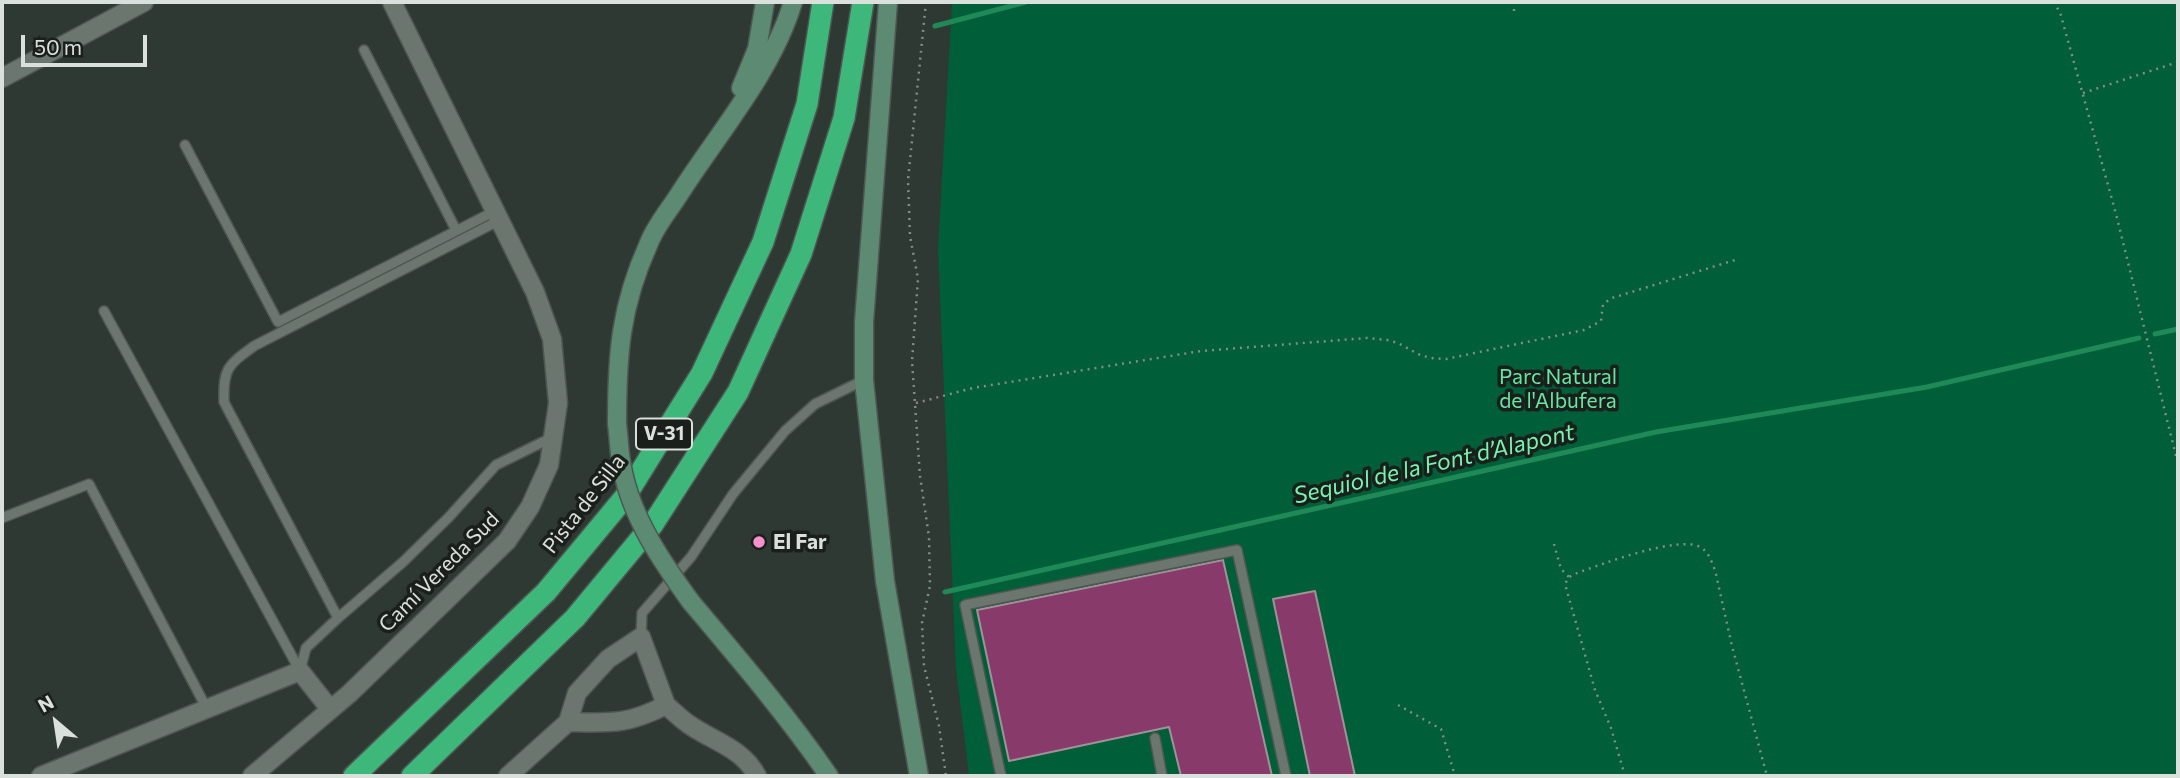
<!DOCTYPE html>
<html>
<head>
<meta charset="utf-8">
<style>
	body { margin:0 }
	#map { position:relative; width:2180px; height:778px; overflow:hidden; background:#2f3933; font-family:Commissioner,sans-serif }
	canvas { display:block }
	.frame { position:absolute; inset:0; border:4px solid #dae0dc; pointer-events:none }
	.north { position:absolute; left:21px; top:687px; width:70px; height:70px; -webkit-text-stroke:5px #1b1f1c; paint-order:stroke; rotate:331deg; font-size:19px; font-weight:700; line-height:28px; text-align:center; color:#dae0dc }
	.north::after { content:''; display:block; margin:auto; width:24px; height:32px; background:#dae0dc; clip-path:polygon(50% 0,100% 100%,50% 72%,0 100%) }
	.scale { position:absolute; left:21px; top:35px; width:126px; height:32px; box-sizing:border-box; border:4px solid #dae0dc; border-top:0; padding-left:9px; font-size:21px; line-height:24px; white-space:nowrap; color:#dae0dc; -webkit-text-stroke:5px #1b1f1c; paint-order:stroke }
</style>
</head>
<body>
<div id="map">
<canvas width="2180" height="778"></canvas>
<div class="frame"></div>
<div class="north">N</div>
<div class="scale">50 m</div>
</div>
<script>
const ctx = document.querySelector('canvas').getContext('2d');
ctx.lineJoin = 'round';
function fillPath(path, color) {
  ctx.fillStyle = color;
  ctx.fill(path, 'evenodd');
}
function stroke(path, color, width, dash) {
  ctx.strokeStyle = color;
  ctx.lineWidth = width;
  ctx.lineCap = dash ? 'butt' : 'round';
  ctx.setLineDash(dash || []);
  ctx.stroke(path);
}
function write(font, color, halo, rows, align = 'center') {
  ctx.font = font + ' Commissioner,sans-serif';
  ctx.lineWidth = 7;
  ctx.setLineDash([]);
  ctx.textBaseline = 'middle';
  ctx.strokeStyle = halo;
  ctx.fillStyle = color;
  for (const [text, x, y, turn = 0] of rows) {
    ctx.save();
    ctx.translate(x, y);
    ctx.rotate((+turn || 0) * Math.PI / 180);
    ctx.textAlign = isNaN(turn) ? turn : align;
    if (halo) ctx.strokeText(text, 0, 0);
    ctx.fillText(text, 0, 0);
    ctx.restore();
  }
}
fillPath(new Path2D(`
	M952 2H2178V776H969L956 668 938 250Z`), '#005e38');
stroke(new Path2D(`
	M935 26 1026 2
	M2155 334 2178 329
	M945 592 1656 432 1927 387 2139 338`), '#208958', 5);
const building = new Path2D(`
	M1223 560 1272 776H1181L1169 727 1009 761 977 610Z
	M1315 591 1355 776H1310L1273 599Z`);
fillPath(building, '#883a6a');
stroke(building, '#9e9298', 2);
const lane = new Path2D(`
	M364 50 456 230
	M185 145 278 322 495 211
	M104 311 300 671
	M2 518 89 484 207 709
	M338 618 224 402C223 368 228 365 254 346L500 220
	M641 637 642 613 691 557 733 494 785 431 815 404 864 380
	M300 671 306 648 338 618 403 562 449 517 496 465 553 437
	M1155 738 1162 776
	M1001 776 965 605 1237 550 1286 776`);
const street = new Path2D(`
	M2 78 144 2
	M641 637 666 705C627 725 611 723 568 722L577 693 608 659Z
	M666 705C673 711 680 718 687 723 711 741 742 747 757 776
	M41 776 300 671 330 709
	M252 776 349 694 437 609 507 541 530 507 549 465 558 403 552 339 535 292 392 2
	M508 776 568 722`);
const secondary = new Path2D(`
	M888 2 864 322V380L885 581 919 776
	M741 88 757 49 765 2
	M617 424C617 355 620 307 649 243 656 225 670 209 680 193 719 132 772 72 793 2
	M691 602C739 659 787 715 829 776`);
const highway = new Path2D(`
	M354 776 546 592 625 497 702 373 763 242 807 104 823 2
	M412 776 575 618 653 524 738 392 801 254 844 118 863 2`);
stroke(lane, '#4e5651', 12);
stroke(street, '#4e5651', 21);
stroke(secondary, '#4e5651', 21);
stroke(highway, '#4e5651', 24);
stroke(new Path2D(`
	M926 2 908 180 910 236 918 279 912 361 920 476 929 537 930 586 922 623 924 666 939 726 946 776
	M1514 2V15
	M2053 2 2060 12 2116 214 2178 464
	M2083 93 2178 62
	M916 403 973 388 1201 351 1367 338 1387 340 1398 343 1418 354 1430 358 1446 359 1584 330 1601 321 1603 304 1612 298 1735 260
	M1554 544 1561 569 1569 577
	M1398 705 1441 729 1455 776
	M1625 776 1611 728 1595 690 1565 584 1569 577 1577 573C1602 564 1679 535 1700 547 1709 552 1711 561 1715 570L1732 646 1767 776`), '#848c87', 2.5, [2, 5]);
stroke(lane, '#6b766e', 9);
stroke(street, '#6b766e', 18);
stroke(secondary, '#5d8a72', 18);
stroke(highway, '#3db77a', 21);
const secondaryBridge = new Path2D(`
	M617 424C619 438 619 453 622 467 631 517 662 562 691 602`);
stroke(secondaryBridge, '#4e5651', 21, []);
stroke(secondaryBridge, '#5d8a72', 18);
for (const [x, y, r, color] of [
	[759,542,7,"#f890cc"]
]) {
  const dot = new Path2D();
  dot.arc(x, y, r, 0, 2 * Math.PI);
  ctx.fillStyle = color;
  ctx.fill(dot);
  stroke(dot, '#1b1f1c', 2.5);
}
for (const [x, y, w] of [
	[664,434,56]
]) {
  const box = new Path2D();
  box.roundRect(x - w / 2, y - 15.5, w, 31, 5);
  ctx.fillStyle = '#1b1f1c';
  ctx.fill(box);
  stroke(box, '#dae0dc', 2);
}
write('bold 19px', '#dae0dc', null, [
	["V-31",664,434]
]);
write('21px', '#65e6a1', '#1b1f1c', [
	["Parc Natural",1558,377],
	["de l'Albufera",1558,401]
]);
write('21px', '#dae0dc', '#1b1f1c', [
	["Pista de Silla",584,504,-52],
	["Camí Vereda Sud",439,572,-45]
]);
write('bold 21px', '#dae0dc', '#1b1f1c', [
	["El Far",773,542]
], 'left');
write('italic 23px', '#74f4ae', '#1b1f1c', [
	["Sequiol de la Font d’Alapont",1434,464,-13]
]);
</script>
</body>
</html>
